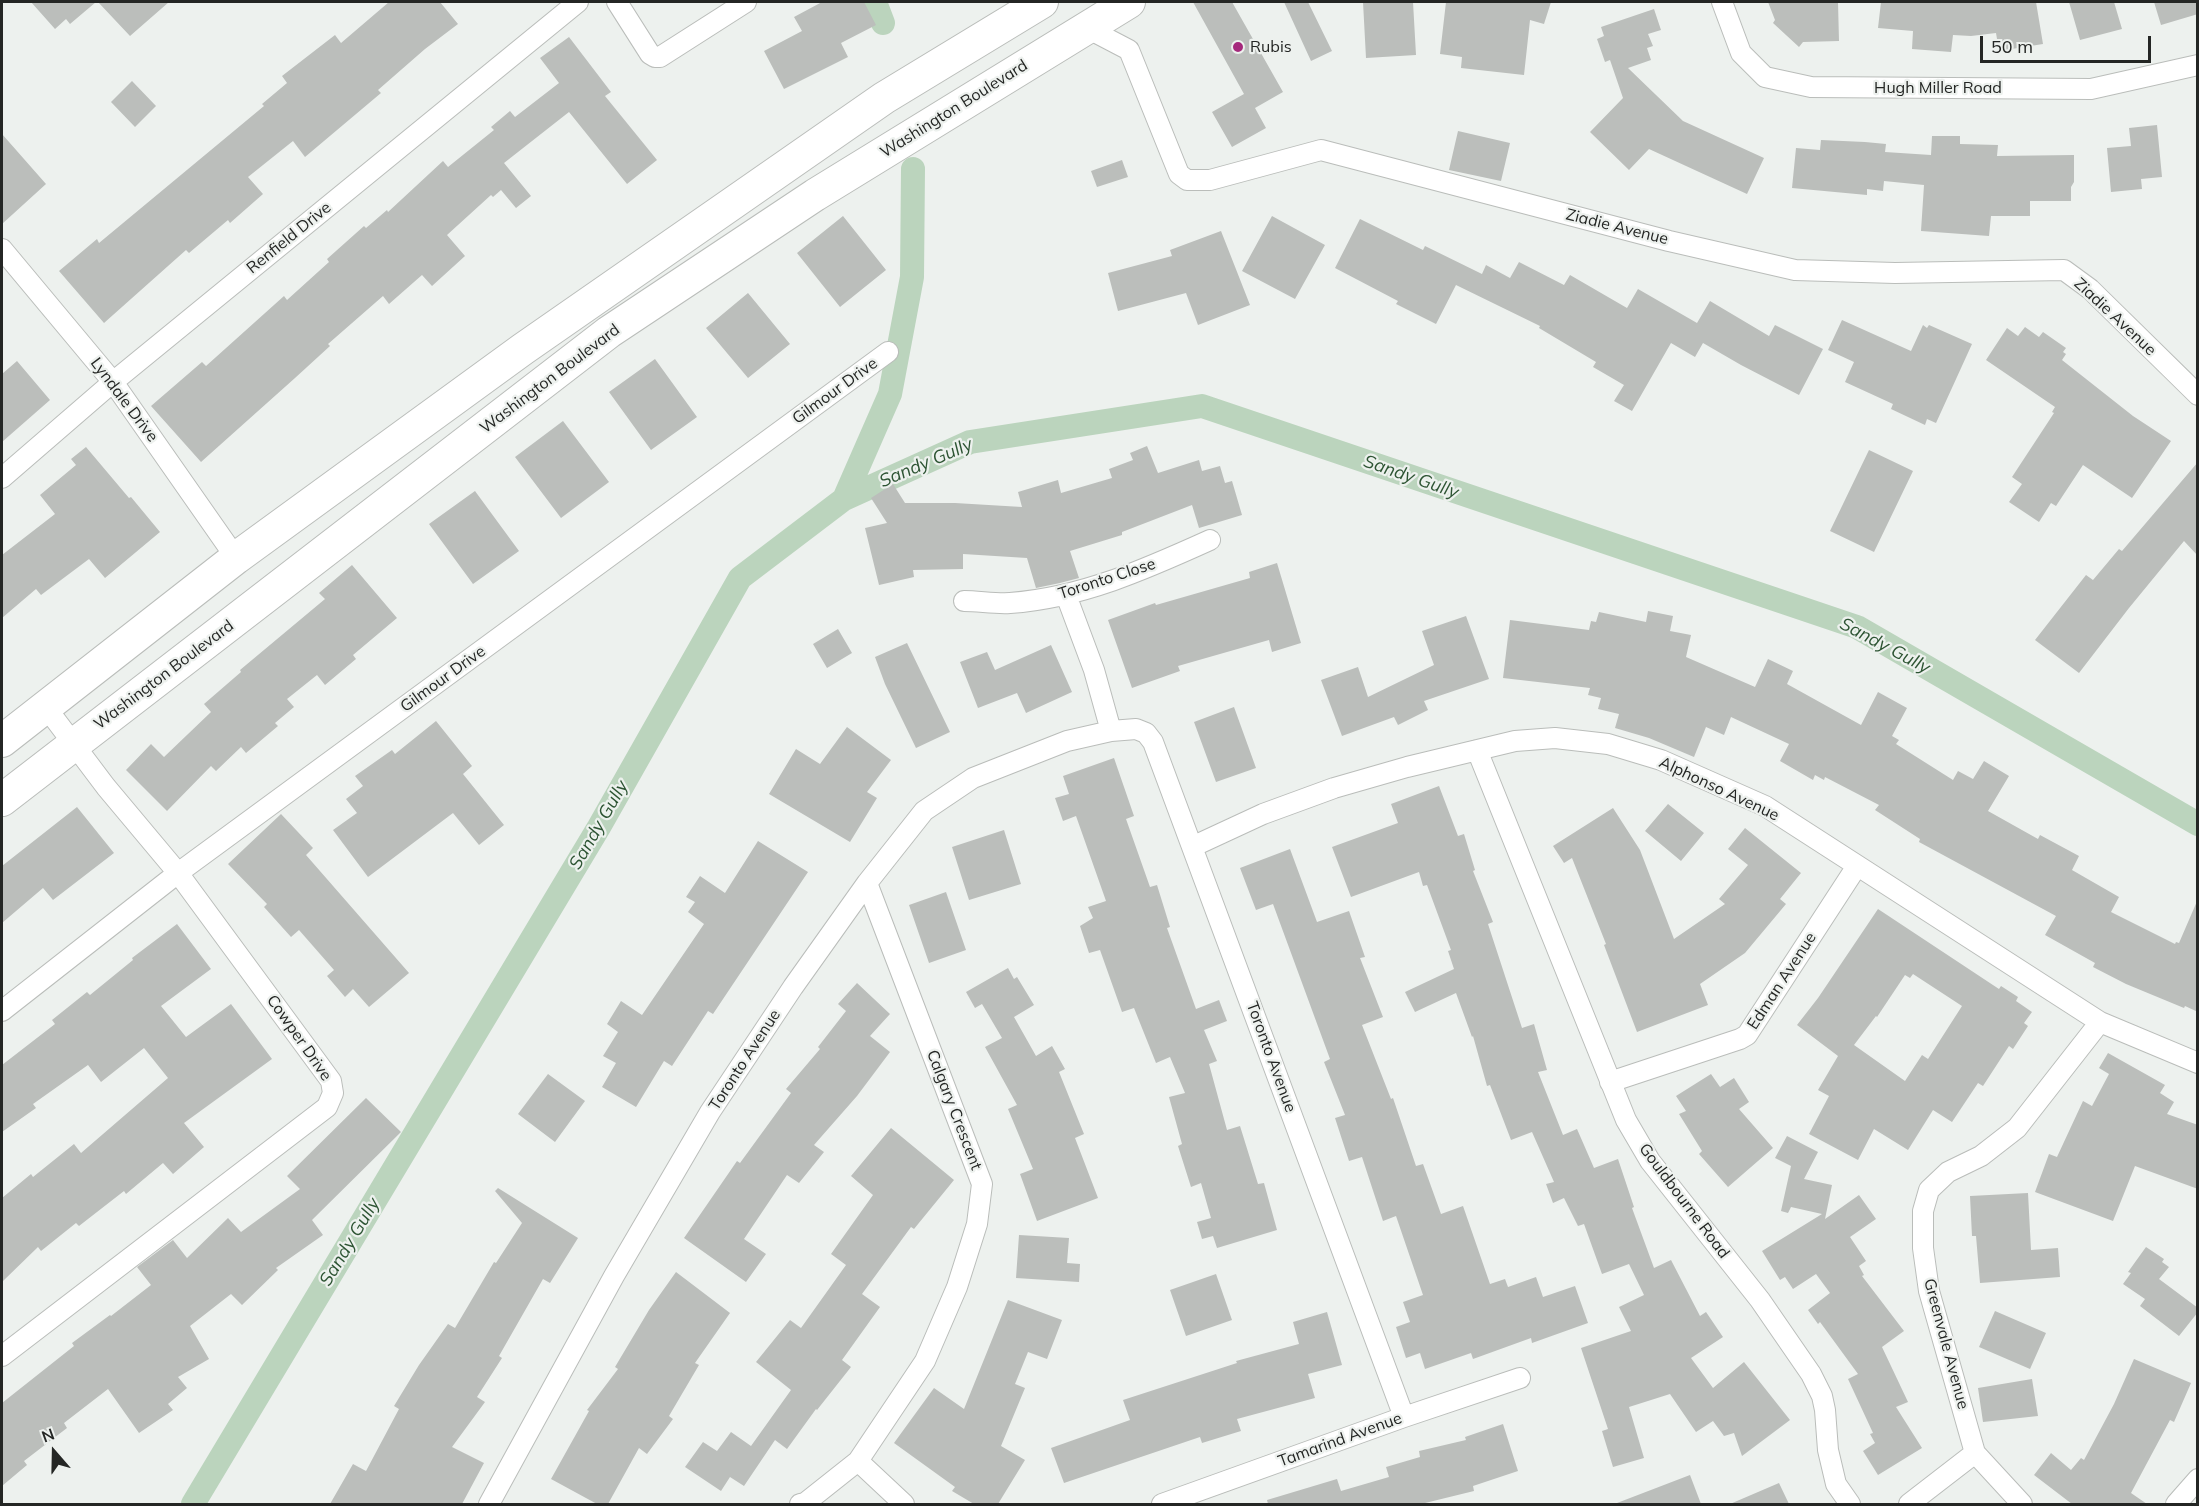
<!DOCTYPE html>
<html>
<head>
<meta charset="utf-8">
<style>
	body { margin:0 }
	#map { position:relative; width:2199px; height:1506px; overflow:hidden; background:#edf1ee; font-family:Mulish,sans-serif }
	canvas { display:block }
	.frame { position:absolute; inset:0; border:3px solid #242624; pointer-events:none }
	.north { position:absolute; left:24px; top:1422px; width:60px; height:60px; -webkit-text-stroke:4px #edf1ee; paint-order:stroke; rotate:340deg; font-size:16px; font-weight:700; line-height:24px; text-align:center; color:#242624 }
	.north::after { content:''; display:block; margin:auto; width:21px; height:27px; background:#242624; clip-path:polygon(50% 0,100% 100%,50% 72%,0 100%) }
	.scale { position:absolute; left:1980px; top:36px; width:171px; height:27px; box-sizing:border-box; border:3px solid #242624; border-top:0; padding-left:8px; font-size:18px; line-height:21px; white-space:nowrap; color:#242624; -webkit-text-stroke:4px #edf1ee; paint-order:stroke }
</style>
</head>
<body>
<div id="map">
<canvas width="2199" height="1506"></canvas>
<div class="frame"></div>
<div class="north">N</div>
<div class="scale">50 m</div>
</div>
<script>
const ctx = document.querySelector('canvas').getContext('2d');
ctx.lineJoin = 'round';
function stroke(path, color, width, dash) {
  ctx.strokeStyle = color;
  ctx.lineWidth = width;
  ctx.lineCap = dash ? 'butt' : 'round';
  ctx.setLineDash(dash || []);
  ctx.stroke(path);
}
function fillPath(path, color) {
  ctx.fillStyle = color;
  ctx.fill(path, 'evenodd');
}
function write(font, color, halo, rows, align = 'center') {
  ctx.font = font + ' Mulish,sans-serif';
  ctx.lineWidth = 4.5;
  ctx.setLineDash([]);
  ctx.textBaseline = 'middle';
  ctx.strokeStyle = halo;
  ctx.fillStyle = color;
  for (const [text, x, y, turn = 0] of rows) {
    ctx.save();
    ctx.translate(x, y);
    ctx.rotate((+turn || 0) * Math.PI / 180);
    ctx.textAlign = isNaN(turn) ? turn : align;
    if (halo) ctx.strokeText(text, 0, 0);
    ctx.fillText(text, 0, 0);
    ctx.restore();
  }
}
stroke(new Path2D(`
	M875 2 883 23
	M844 499 890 394 912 277 913 169
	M193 1504 599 827 740 578 844 499 970 442 1202 406 1857 627 2198 824`), '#bbd4bd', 24);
fillPath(new Path2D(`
	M31 2H96L70 24 66 19 55 29Z
	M98 2H169L130 36Z
	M389 2H440L458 24 425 49 378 90 381 93 305 157 293 141 248 177 263 194 230 223 228 220 189 253 186 250 104 323 59 271 97 239 99 243 264 106 262 104 287 83 282 76 335 35 341 43Z
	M822 2H864L876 25 841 43 848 57 784 89 764 51 802 31 794 17Z
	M1193 2H1232L1283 92 1255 108 1266 128 1232 147 1212 112 1244 94Z
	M1284 2H1308L1332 51 1311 61Z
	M1363 2H1413L1416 55 1366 58Z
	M1446 2H1551L1544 24 1530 20 1524 75 1461 68 1462 57 1440 54Z
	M1768 2H1838L1839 41 1803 42 1799 47 1773 23 1775 20Z
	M1881 2H2036L2043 44 1999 51 1996 33 1971 36 1953 35 1951 52 1912 49 1913 31 1878 28Z
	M2069 2H2114L2122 29 2080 40Z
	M2154 2H2198V14L2161 25Z
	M1654 9 1661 30 1648 34 1653 46 1647 48 1651 60 1628 68 1683 121 1764 158 1747 194 1649 149 1629 170 1590 132 1623 98 1610 60 1605 62 1597 39 1604 36 1601 27Z
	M569 37 611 92 605 96 657 160 627 184 569 112 504 163 531 196 516 208 501 190 493 197 491 195 447 235 465 256 432 286 422 275 389 304 383 296 328 344 330 346 295 378 201 462 151 406 202 362 206 366 284 296 287 300 329 262 327 259 364 226 366 228 387 210 388 212 443 161 448 167 494 130 491 127 510 111 515 117 559 83 540 58Z
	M132 81 156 106 135 127 111 102Z
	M2157 125 2162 177 2141 179 2142 189 2111 192 2107 148 2131 146 2129 128Z
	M1458 131 1510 143 1501 181 1449 170Z
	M2 134 46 184 2 224Z
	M1932 136H1960V144L1998 145 1997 156 2074 155V182L2071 187V201H2030V216H1991L1989 236 1921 231 1924 185 1884 181 1883 191 1867 189V195L1792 188 1796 148 1820 150 1821 140 1865 142 1886 144 1885 152 1931 155Z
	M1122 160 1128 177 1097 187 1091 171Z
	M843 216 886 270 840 307 797 253Z
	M1272 216 1325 245 1295 299 1242 271Z
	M1360 219 1423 250 1425 246 1482 274 1486 265 1510 278 1519 262 1564 285 1570 275 1627 308 1638 289 1697 323 1710 301 1769 336 1775 325 1823 349 1799 395 1741 365 1703 343 1695 357 1671 343 1632 411 1614 401 1624 385 1593 367 1596 362 1539 328 1540 326 1456 285 1436 324 1396 304 1398 301 1335 268Z
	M1221 231 1250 305 1198 325 1186 293 1118 311 1108 273 1172 256 1170 250Z
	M748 293 790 344 748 378 706 328Z
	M1842 320 1911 351 1923 325 1927 328 1929 325 1972 344 1936 423 1927 419 1925 425 1891 409 1893 404 1845 382 1854 362 1828 350Z
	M2025 327 2039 337 2043 332 2066 348 2063 352 2066 354 2062 360 2133 416 2171 441 2132 498 2083 465 2056 506 2051 503 2039 522 2009 502 2022 484 2012 477 2054 413 2052 412 2055 407 1986 360 2007 328 2018 336Z
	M655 359 697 417 651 450 609 392Z
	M17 361 50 400 2 442V374Z
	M563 421 609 482 561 518 515 457Z
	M1147 446 1158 473 1199 460 1202 471 1220 466 1225 483 1232 481 1242 515 1199 528 1192 505 1122 532V535L1070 551 1079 578 1060 583 1036 588 1027 558 963 554V569L913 570 914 577 879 585 865 528 887 523 871 498 893 484 905 503H955L1022 507 1018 492 1058 480 1061 493 1112 478 1109 469 1133 460 1130 453Z
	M86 447 129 498 131 497 160 532 105 578 89 559 41 595 36 589 2 618V555L55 514 40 495 76 465 71 459Z
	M1869 450 1913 471 1874 552 1830 531Z
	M2198 462V556L2184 541 2129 608 2079 673 2035 640 2086 575 2093 580 2119 549 2122 551Z
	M475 491 519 551 473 584 429 524Z
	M1277 563 1301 643 1272 652 1269 640 1178 666 1180 671 1132 688 1108 620 1155 603 1156 605 1250 578 1249 572Z
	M352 565 397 618 353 655 356 659 325 685 317 675 287 699 294 707 275 723 278 726 246 753 241 747 216 771 211 766 167 811 126 770 151 744 164 757 211 712 204 704 241 672 240 670 325 599 319 593Z
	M1648 611 1673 616 1670 631 1691 635 1686 657 1755 687 1768 659 1793 671 1787 684 1861 725 1878 692 1907 708 1892 736 1899 740 1896 744 1953 780 1958 771 1973 779 1984 761 2009 776 1988 811 2038 839 2040 835 2079 856 2072 870 2119 897 2111 912 2175 944 2176 942 2179 943 2198 899V1012L2185 1006 2184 1008 2126 984 2093 967 2095 963 2045 935 2056 916 1919 842 1920 839 1875 810 1879 805 1825 777 1824 780 1815 775 1813 780 1780 761 1789 744 1731 717 1724 735 1706 727 1694 757 1649 738 1615 728 1619 714 1598 709 1601 698 1588 695 1590 688 1503 678 1510 620 1589 630 1591 621 1596 622 1599 612 1646 622Z
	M1466 616 1489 679 1424 701 1428 710 1398 725 1394 717 1342 736 1321 680 1358 667 1368 697 1434 665 1422 631Z
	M838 629 852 653 827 668 813 644Z
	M907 643 950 732 916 748 885 684 875 657Z
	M1051 645 1072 692 1026 713 1017 693 978 708 960 662 987 652 995 670Z
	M1234 707 1256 768 1216 782 1194 722Z
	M436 721 472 766 463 774 504 825 479 845 453 813 368 877 333 830 357 813 346 799 363 786 355 776 392 750 395 754Z
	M847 727 891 760 867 792 877 798 850 842 769 794 796 749 820 764Z
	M1114 758 1134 816 1126 819 1150 887 1157 885 1170 927 1167 928 1196 1009 1219 1000 1227 1021 1204 1030 1217 1061 1209 1064 1227 1130 1240 1126 1258 1184 1264 1183 1277 1230 1217 1248 1213 1236 1202 1239 1197 1222 1211 1218 1201 1183 1191 1187 1178 1146 1182 1144 1169 1097 1185 1093 1170 1057 1156 1063 1134 1008 1122 1012 1100 950 1089 953 1080 926 1093 918 1088 907 1106 901 1076 816 1063 821 1055 798 1069 794 1063 776Z
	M1439 786 1458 836 1464 834 1475 870 1473 871 1493 922 1488 924 1522 1028 1534 1024 1547 1070 1538 1072 1563 1135 1577 1129 1594 1168 1618 1159 1634 1207 1632 1208 1654 1268 1671 1260 1700 1316 1706 1312 1723 1337 1691 1358 1713 1388 1744 1362 1790 1420 1742 1456 1734 1433 1724 1436 1713 1421 1696 1432 1670 1394 1629 1407 1644 1458 1613 1467 1602 1431 1608 1429 1581 1348 1631 1331 1619 1307 1644 1295 1629 1264 1602 1274 1584 1224 1578 1226 1564 1198 1553 1203 1546 1184 1554 1182 1532 1132 1511 1140 1490 1085 1487 1086 1473 1036 1472 1037 1456 993 1415 1012 1405 992 1454 969 1448 951 1451 950 1427 885 1423 886 1419 872 1351 897 1332 847 1398 823 1391 804Z
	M1668 804 1704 833 1681 861 1645 831Z
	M77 807 114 853 53 900 43 888 2 923V866Z
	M1613 808 1640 850 1674 939 1725 904 1719 899 1748 865 1728 849 1745 828 1801 873 1780 899 1786 904 1745 953 1700 984 1708 1005 1637 1032 1604 945 1606 944 1572 858 1564 863 1553 846Z
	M281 814 313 848 306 855 409 973 369 1007 353 989 345 997 327 976 334 970 299 930 291 937 264 907 267 904 228 864Z
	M1004 830 1021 884 969 900 952 847Z
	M758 841 808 872 713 1014 708 1011 672 1066 664 1061 636 1107 602 1087 616 1063 603 1056 618 1032 607 1024 621 1001 642 1015 704 924 688 912 695 902 686 897 700 876 725 893Z
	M1290 849 1317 922 1349 911 1365 957 1360 958 1383 1017 1362 1025 1391 1099 1393 1098 1416 1166 1423 1164 1441 1214 1463 1206 1490 1284 1505 1279 1508 1287 1536 1277 1543 1297 1575 1286 1588 1323 1532 1343 1531 1338 1473 1359 1471 1353 1425 1369 1420 1353 1406 1358 1396 1327 1410 1322 1403 1302 1423 1295 1396 1216 1383 1221 1362 1157 1349 1161 1335 1118 1345 1115 1324 1062 1330 1059 1273 904 1256 910 1240 868Z
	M946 892 966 950 929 963 909 905Z
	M1878 909 1999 989 2001 986 2018 997 2016 1001 2032 1012 2024 1023 2028 1026 2013 1049 2009 1046 1983 1086 1978 1083 1952 1122 1933 1110 1908 1150 1874 1129 1858 1160 1809 1134 1829 1096 1818 1090 1838 1056 1797 1025 1818 998ZM1913 974 1962 1006 1928 1059 1922 1055 1905 1081 1854 1045 1876 1016 1877 1017 1905 975 1910 978Z
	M177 924 211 969 161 1006 186 1037 231 1004 272 1059 184 1123 204 1147 173 1174 163 1163 126 1194 124 1191 79 1226 76 1223 41 1251 38 1247 2 1282V1198L31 1174 33 1177 74 1144 81 1153 168 1078 144 1048 101 1082 88 1065 33 1104 36 1108 2 1132V1065L55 1024 52 1020 87 992 90 995 133 960 132 958Z
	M1008 968 1014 979 1017 977 1034 1005 1014 1017 1036 1056 1052 1046 1065 1069 1059 1072 1084 1134 1075 1138 1098 1198 1037 1221 1020 1174 1033 1169 1008 1109 1017 1105 985 1047 1002 1038 982 1004 975 1008 966 992Z
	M857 983 890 1014 870 1036 890 1052 857 1096 814 1145 824 1152 799 1183 787 1175 744 1239 766 1254 746 1282 684 1238 737 1161 740 1163 791 1093 786 1089 820 1049 818 1047 846 1011 838 1004Z
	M2108 1053 2165 1085 2160 1093 2174 1102 2167 1114 2198 1125V1189L2135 1166 2113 1221 2035 1192 2049 1154 2057 1157 2083 1101 2092 1106 2109 1074 2099 1068Z
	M548 1074 585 1101 555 1142 518 1114Z
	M1711 1074 1720 1087 1734 1078 1749 1102 1739 1109 1773 1148 1728 1187 1699 1154 1702 1151 1679 1114 1686 1111 1676 1096Z
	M366 1098 401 1132 312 1220 323 1235 276 1268 278 1270 242 1305 231 1294 190 1326 209 1359 178 1377 187 1388 168 1404 173 1410 139 1433 108 1389 64 1423 67 1428 24 1461 27 1465 2 1486V1403L74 1346 72 1343 110 1315 111 1316 151 1285 137 1267 173 1240 187 1258 228 1218 241 1232 300 1189 287 1176Z
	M891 1128 954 1180 914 1229 911 1227 862 1294 880 1307 842 1360 851 1367 817 1410 816 1409 787 1449 775 1440 744 1486 730 1477 721 1491 685 1467 703 1442 717 1451 731 1432 751 1446 791 1390 756 1362 790 1320 801 1328 846 1265 831 1254 873 1195 851 1176Z
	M1787 1136 1818 1152 1804 1179 1832 1185 1825 1219 1859 1195 1876 1219 1850 1237 1866 1261 1859 1266 1864 1275 1862 1276 1904 1331 1882 1347 1908 1402 1896 1407 1922 1448 1878 1475 1863 1451 1875 1443 1870 1434 1873 1433 1848 1379 1858 1374 1820 1322 1818 1324 1808 1310 1830 1293 1816 1274 1793 1289 1785 1277 1780 1280 1762 1251 1822 1214 1791 1207 1788 1213 1781 1211 1791 1166 1775 1158Z
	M498 1188 578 1238 550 1283 543 1279 499 1356 502 1358 477 1397 485 1402 452 1447 484 1463 462 1504H330L353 1464 366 1471 399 1409 394 1406 419 1365 448 1324 455 1328 494 1262 496 1263 522 1223 495 1191Z
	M2028 1193 2031 1250 2058 1248 2060 1277 1980 1283 1976 1236H1972L1970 1196Z
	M1019 1235 1069 1238 1067 1263 1080 1264 1079 1282 1016 1278Z
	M2146 1247 2164 1259 2162 1262 2169 1267 2159 1279 2198 1308V1312L2179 1336 2140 1306 2145 1299 2123 1284 2131 1273 2128 1272Z
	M676 1272 730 1313 695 1363 699 1365 669 1416 673 1419 647 1454 639 1448 608 1504H597L551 1479 589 1411 587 1410 618 1369 615 1367 649 1310Z
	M1216 1274 1232 1320 1186 1336 1170 1290Z
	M1008 1300 1062 1320 1047 1359 1028 1352 1015 1384 1025 1388 1001 1446 1025 1460 998 1504H974L952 1491 955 1487 894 1443 934 1388 964 1409Z
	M1995 1311 2046 1333 2030 1369 1979 1347Z
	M1327 1312 1342 1365 1308 1374 1315 1398 1237 1419 1241 1431 1202 1443 1200 1437 1064 1483 1051 1448 1130 1420 1123 1400 1237 1363 1236 1361 1299 1344 1293 1322Z
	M2134 1359 2191 1383 2174 1422 2170 1420 2131 1493 2147 1504H2072L2034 1475 2051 1453 2071 1470 2081 1458 2084 1460 2114 1404Z
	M2032 1379 2038 1416 1983 1422 1978 1388Z
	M1503 1424 1518 1471 1473 1486 1474 1491 1421 1504H1268L1267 1500 1337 1479 1341 1491 1389 1477 1386 1467 1420 1457 1419 1451 1466 1440 1465 1437Z
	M1690 1475 1701 1504H1617V1503Z
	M1779 1483 1789 1504H1730Z`), '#bbbebb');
const minor = new Path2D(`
	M617 2 650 54 655 57H660L746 2
	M1722 2 1741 53 1765 77 1811 87 2091 89 2198 65
	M1085 27 1129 50 1179 174 1187 180H1210L1321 150 1669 241 1795 270 1895 273 2064 270 2090 289 2198 395
	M2 249 113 382 236 558
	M2 478 113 382 578 2
	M1066 595 1094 670 1111 731
	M964 601C979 601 995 604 1010 603 1081 598 1146 569 1210 540
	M1477 750 1626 1120 1650 1161 1760 1300 1811 1374 1822 1396 1825 1410 1828 1450 1836 1484 1850 1504
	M1194 846 1263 814 1334 788 1407 767 1515 741 1555 738 1608 744 1661 760 1765 806 2100 1022 2198 1063
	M2 1011 178 873 888 352
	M1610 1082 1740 1039 1747 1035 1857 866
	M2 1356 327 1107 333 1093 331 1081 178 873 106 787 45 706
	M858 1461 904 1504
	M489 1504 614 1276 710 1112 793 987 867 883 924 811 973 778 1067 741 1111 731 1136 729 1146 733 1153 742 1404 1417
	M800 1504 805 1503 858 1461 925 1361 957 1287 977 1224 982 1184 867 883
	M1162 1504 1404 1417 1520 1378
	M1909 1504 1975 1453
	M2022 1504 1975 1453 1929 1291 1923 1248V1211L1929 1190 1948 1172 1981 1156 2017 1128 2100 1022
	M2176 1504 2198 1479`);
const trunk = new Path2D(`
	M2 741 236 558 523 349 884 98 1042 2
	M2 800 609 332 815 195 1129 2`);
stroke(minor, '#babdba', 22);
stroke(trunk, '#babdba', 34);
stroke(minor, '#fff', 20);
stroke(trunk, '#fff', 32);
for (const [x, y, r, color] of [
	[1238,47,6,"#a5297c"]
]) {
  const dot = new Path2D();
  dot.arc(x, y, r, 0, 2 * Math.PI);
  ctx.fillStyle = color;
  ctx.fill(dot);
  stroke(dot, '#edf1ee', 2);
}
write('16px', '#242624', '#edf1ee', [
	["Rubis",1250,47]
], 'left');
write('16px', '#242624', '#edf1ee', [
	["Hugh Miller Road",1938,88],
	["Washington Boulevard",954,109,-32],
	["Ziadie Avenue",1617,227,14],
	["Renfield Drive",289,238,-39],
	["Ziadie Avenue",2115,317,43],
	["Washington Boulevard",550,379,-37],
	["Gilmour Drive",835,391,-36],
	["Lyndale Drive",124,400,53],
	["Toronto Close",1107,579,-18],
	["Washington Boulevard",164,675,-37],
	["Gilmour Drive",443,679,-36],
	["Alphonso Avenue",1719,789,25],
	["Edman Avenue",1782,981,-57],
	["Cowper Drive",299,1038,55],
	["Toronto Avenue",1271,1057,70],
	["Toronto Avenue",745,1060,-57],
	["Calgary Crescent",954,1110,69],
	["Gouldbourne Road",1684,1201,53],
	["Greenvale Avenue",1946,1344,75],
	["Tamarind Avenue",1340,1440,-20]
]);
write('italic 18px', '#2d5433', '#edf1ee', [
	["Sandy Gully",926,463,-23],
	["Sandy Gully",1411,477,19],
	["Sandy Gully",1885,646,28],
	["Sandy Gully",599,825,-60],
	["Sandy Gully",350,1242,-59]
]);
</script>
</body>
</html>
